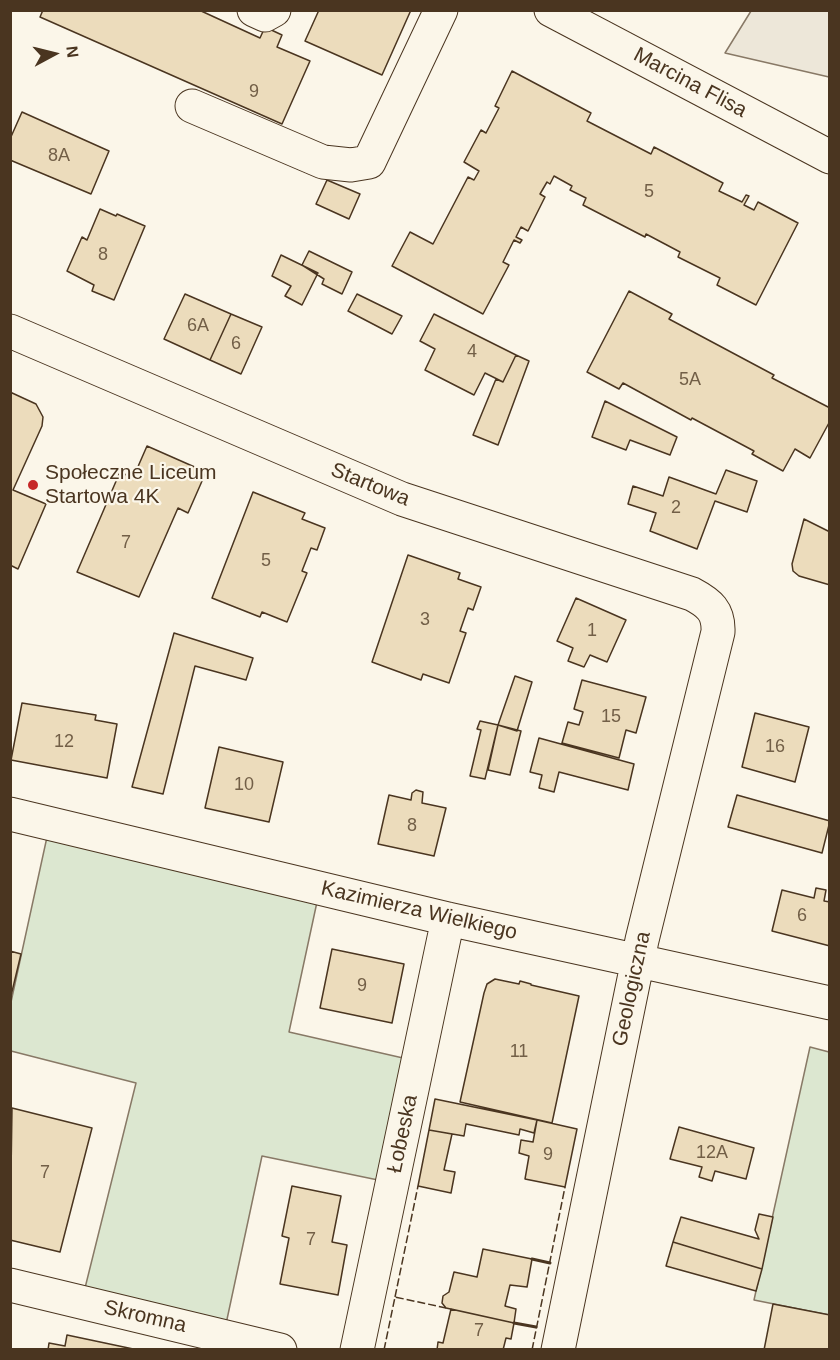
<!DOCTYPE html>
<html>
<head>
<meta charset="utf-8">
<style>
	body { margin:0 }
	#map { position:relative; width:840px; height:1360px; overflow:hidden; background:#fbf6e9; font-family:Helvetica,sans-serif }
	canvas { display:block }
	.frame { position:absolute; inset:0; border:12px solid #4a3520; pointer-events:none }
	.north { position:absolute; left:24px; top:24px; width:60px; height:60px; -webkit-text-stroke:4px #fbf6e9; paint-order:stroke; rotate:83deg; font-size:16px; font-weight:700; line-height:24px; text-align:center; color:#4a3520 }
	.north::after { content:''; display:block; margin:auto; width:21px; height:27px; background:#4a3520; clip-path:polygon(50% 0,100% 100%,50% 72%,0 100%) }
</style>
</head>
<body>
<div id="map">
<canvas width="840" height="1360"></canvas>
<div class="frame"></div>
<div class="north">N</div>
</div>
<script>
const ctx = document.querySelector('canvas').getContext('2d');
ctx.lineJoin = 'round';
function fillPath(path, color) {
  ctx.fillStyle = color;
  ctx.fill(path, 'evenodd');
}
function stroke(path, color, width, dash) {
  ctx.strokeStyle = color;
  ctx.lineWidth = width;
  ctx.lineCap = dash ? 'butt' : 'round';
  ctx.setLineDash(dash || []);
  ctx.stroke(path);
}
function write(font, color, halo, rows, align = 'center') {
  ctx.font = font + ' Helvetica,sans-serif';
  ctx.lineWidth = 4.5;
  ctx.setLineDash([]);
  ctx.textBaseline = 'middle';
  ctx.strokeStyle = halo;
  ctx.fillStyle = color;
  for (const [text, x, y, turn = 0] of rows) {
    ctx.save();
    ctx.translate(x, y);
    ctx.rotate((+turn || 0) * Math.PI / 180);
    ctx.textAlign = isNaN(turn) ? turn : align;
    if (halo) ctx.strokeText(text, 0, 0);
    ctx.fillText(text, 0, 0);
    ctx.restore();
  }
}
const green = new Path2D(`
	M47 837 317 902 289 1032 403 1058 378 1180 262 1156 226 1324 84 1292 136 1083 11 1051V1002Z
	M810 1047 829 1052V1315L754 1300Z`);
fillPath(green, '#dce7d0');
stroke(green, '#887966', 1.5);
const parking = new Path2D(`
	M751 11H829V77L725 53Z`);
fillPath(parking, '#ede7d9');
stroke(parking, '#887966', 1.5);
const building = new Path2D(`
	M43 10H199L260 38 265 27 282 35 277 47 310 61 282 124 40 17Z
	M319 10H411L382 75 305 41Z
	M512 71 591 113 587 121 651 154 654 147 723 183 719 191 742 202 746 195 749 196 744 205 754 210 758 202 798 223 756 305 717 285 720 278 678 257 680 252 646 234 645 237 583 205 586 198 570 190 572 186 554 176 550 184 547 182 540 194 545 197 528 231 521 227 516 237 522 240 520 243 514 240 503 262 509 265 483 314 392 266 410 232 433 244 468 177 474 180 479 171 464 162 481 130 486 133 499 108 495 106Z
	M22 112 109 151 91 194 10 160V139Z
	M327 180 360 194 349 219 316 204Z
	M100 209 116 216 117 214 145 226 114 300 92 291 94 285 67 271 82 237 87 240Z
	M309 251 352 272 342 294 322 284 324 279 302 265Z
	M281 255 318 273 302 305 285 296 291 286 272 276Z
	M629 291 672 314 669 319 774 375 772 378 830 408V421L810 458 795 449 783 471 752 454 754 451 692 418 691 420 623 383 619 389 587 372Z
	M185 294 231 314 210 360 164 339Z
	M357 294 402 316 392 334 348 311Z
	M231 314 262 327 241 374 210 360Z
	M434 314 516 355 503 382 485 373 474 395 425 370 435 349 420 341Z
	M516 355 529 361 498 445 473 435 496 379 503 382Z
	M10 392 36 404 43 417 42 426 13 490 46 504 18 569 10 565Z
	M605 401 677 437 670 455 630 440 626 450 592 437Z
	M147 446 206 472 188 513 178 508 139 597 77 572 120 472 133 478Z
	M726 470 757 481 747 512 715 501 697 549 650 531 656 513 628 504 633 486 663 496 669 477 716 494Z
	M253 492 305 513 302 519 325 528 317 550 311 548 302 571 307 573 287 622 262 612 260 617 212 598Z
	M804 519 830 532V585L799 576 793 571 792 564Z
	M408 555 460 573 458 579 481 587 473 610 468 608 460 631 466 633 449 683 423 674 421 680 372 662Z
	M576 598 626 620 607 662 590 655 584 667 568 661 573 648 557 641Z
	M174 633 253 658 246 680 195 666 163 794 132 787Z
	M515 676 532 682 517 731 498 725Z
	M582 680 646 697 636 733 626 730 619 758 562 743 568 722 579 725 583 712 574 709Z
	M22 703 96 715 95 720 117 724 107 778 11 760Z
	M755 713 809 727 795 782 742 767Z
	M480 721 498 725 485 779 470 776 481 730 477 729Z
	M498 725 521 731 510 775 488 770Z
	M539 738 634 764 628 790 559 772 554 792 539 788 542 775 530 772Z
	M219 747 283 762 269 822 205 808Z
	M416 790 423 792 422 803 446 808 434 856 378 844 389 795 411 800 412 793Z
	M737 795 830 821 822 853 728 827Z
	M816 888 826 890 824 901 830 902V946L772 931 782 890 814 898Z
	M332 949 404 964 392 1023 320 1008Z
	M10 951 21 954 10 1000Z
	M495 979 519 984 520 981 531 984V985L579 996 552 1123 460 1102 484 993 487 984Z
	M435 1099 537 1120 534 1133 520 1129 519 1135 466 1124 464 1136 429 1130Z
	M12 1108 92 1128 60 1252 10 1240Z
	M537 1120 577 1129 565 1187 525 1179 529 1156 519 1153 521 1140 533 1142Z
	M679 1127 754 1148 746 1179 715 1171 712 1181 699 1177 702 1167 670 1159Z
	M429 1130 452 1134 444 1170 455 1172 451 1193 418 1186Z
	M292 1186 341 1196 332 1242 347 1245 338 1295 280 1284 289 1238 282 1236Z
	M759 1214 773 1217 762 1269 673 1242 681 1217 759 1239 755 1230Z
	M673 1242 762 1269 756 1291 666 1266Z
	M483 1249 532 1259 527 1287 510 1285 505 1306 516 1309 514 1323 446 1308 442 1303 443 1296 449 1292 454 1272 477 1277Z
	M773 1304 830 1315V1350H764Z
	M451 1309 514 1323 511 1339 506 1338 503 1350H437L438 1342 443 1343Z
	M67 1335 138 1350H48L49 1343 65 1346Z`);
fillPath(building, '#ecdcbc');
stroke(building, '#4a3520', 1.5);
const minor = new Path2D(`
	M254 10 265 15 274 10
	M551 10 830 157
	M192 106 323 162 351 165 369 162 441 10
	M10 331 402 499 692 594C709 603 719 611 718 632L642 940 558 1350
	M10 814 448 919 830 1003
	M10 1285 280 1350
	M357 1350 448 919`);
stroke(minor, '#4a3520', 35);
stroke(minor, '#fbf6e9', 33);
stroke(new Path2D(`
	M395 1297 418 1186
	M384 1350 395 1297 446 1308
	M532 1350 565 1187`), '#4a3520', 1.5, [8, 3]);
stroke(new Path2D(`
	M532 1259 550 1263
	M514 1323 536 1327`), '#4a3520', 3);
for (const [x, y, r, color] of [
	[33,485,6,"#c62828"]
]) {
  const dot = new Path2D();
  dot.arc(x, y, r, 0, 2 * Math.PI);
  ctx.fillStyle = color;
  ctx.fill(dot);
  stroke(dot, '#fbf6e9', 2);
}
write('18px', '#725f47', null, [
	["9",254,92],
	["8A",59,156],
	["5",649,192],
	["8",103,255],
	["6A",198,326],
	["6",236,344],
	["4",472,352],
	["5A",690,380],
	["2",676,508],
	["7",126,543],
	["5",266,561],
	["3",425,620],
	["1",592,631],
	["15",611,717],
	["12",64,742],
	["16",775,747],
	["10",244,785],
	["8",412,826],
	["6",802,916],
	["9",362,986],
	["11",519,1052],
	["12A",712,1153],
	["9",548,1155],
	["7",45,1173],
	["7",311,1240],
	["7",479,1331]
]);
write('21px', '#4a3520', '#fbf6e9', [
	["Marcina Flisa",690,83,28],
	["Startowa",370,485,22],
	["Kazimierza Wielkiego",419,911,13],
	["Geologiczna",632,989,-78],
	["Łobeska",403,1134,-78],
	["Skromna",145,1317,13]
]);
write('21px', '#4a3520', '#fbf6e9', [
	["Społeczne Liceum",45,473],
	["Startowa 4K",45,497]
], 'left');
</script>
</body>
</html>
